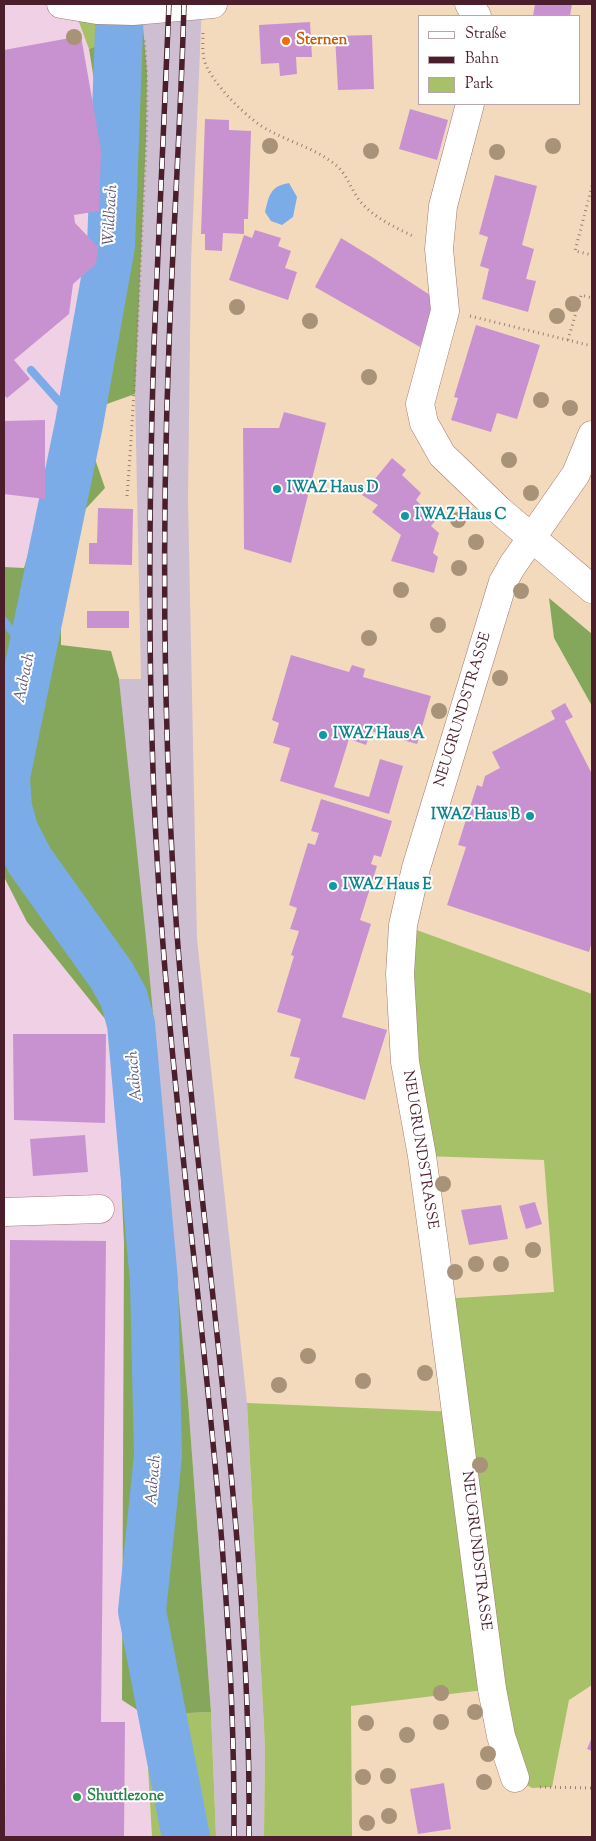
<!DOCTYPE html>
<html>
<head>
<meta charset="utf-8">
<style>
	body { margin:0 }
	#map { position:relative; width:596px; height:1841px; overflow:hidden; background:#f4dabd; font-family:"Sorts Mill Goudy",serif }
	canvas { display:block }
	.frame { position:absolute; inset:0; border:5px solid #4a1f2b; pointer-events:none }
	.legend { position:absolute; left:418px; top:15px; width:162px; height:90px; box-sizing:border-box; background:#fff; border:1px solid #b7a5aa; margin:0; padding:6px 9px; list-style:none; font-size:15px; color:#4a1f2b }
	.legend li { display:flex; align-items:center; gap:10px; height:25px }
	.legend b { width:25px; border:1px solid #b7a5aa }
</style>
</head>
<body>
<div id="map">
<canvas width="596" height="1841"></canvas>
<div class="frame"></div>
<ul class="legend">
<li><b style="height:6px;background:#fff"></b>Straße</li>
<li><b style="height:6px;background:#4a1f2b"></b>Bahn</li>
<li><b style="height:14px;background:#a6c168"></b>Park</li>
</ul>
</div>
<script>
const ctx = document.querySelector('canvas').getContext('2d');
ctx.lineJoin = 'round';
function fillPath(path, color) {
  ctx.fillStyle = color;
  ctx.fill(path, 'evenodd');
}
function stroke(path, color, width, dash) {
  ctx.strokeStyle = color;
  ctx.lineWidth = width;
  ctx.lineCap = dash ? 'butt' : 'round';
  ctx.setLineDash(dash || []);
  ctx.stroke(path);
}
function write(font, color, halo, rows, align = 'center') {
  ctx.font = font + ' "Sorts Mill Goudy",serif';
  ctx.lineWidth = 4;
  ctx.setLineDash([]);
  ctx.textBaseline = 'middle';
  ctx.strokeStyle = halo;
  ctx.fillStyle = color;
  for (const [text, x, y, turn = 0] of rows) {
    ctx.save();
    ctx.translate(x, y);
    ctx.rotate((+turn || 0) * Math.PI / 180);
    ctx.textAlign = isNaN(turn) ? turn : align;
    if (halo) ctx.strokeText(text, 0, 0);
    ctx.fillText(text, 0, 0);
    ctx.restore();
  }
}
fillPath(new Path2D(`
	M4 4H71L73 6 89 49 97 99 104 154V228L96 281 45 499 24 568 4 567Z
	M4 877 27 922 114 1030 124 1243 122 1700 145 1715 152 1837H4Z`), '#f0d0e4');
fillPath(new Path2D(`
	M145 4H202L191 262 188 499 197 939 247 1403 265 1747 264 1837H216L211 1712 188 1400 119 679H141L135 394 146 139 143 26Z`), '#cebed1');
fillPath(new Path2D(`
	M145 4 143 26 89 49 73 6Z
	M403 925 592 994V1685L569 1700 552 1787 532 1788 515 1778 492 1689 351 1706 352 1837H264L265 1747 247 1403 457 1412 441 1299 554 1292 544 1160 422 1156Z
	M211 1712 216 1837H152L145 1715Z`), '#a6c168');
fillPath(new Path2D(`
	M143 26 147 72 146 139 135 394 104 405 94 456 105 488 80 515 75 560 61 567V645L111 651 119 679 147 948 188 1400 211 1712 145 1715 122 1700 124 1243 114 1030 27 922 4 877V567L24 568 45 499 96 281 104 228V154L97 99 89 49Z
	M549 598 592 634V706L554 638Z`), '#84a75c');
fillPath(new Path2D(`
	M289 183 297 197 293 217 282 225 271 221 265 212C269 196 270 186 289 183Z`), '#7cace7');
stroke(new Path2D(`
	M31 370 79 424
	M4 621 31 655`), '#7cace7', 8);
stroke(new Path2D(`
	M120 4 111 246 79 424 6 777 8 808 15 832 30 861 112 976 124 998 131 1024 154 1281 158 1456 142 1611 186 1837`), '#7cace7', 48);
fillPath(new Path2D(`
	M535 4H572L570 16H533Z
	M310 22 312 57H296L297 74 280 76 279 63 261 64 259 25Z
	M372 35 374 89 338 90 335 36Z
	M81 36 101 150 99 211 74 215 75 223 98 247 96 264 73 284 69 314 14 360 30 379 7 398 4 395V50Z
	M410 109 448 120 437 160 399 149Z
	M205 119 229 120V130L251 131 248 219H244V234L223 233 222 251 205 250V234H201Z
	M495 175 537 186 522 245 534 249 526 279 536 281 528 312 482 299 489 269 480 266 488 237 479 234Z
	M255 230 281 238 278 246 291 251 285 268 297 272 288 300 229 280 244 235 252 238Z
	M341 238 372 257 436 299 420 347 315 287Z
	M476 325 540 345 517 419 497 413 491 432 451 420 458 398 454 397Z
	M284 412 326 423 291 563 244 549 243 428H279Z
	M45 420V499L4 494V421Z
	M392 458 406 470 402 475 421 493 416 500 436 520 431 526 439 533 433 553 438 557 434 573 391 561 401 535 372 512 378 505 362 495Z
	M98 508 133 509 132 565 89 564V543H97Z
	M87 611H129V628H87Z
	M291 655 349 672 352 665 365 669 363 677 431 696 417 744 371 731 366 745 349 739 334 787 369 797 380 759 403 766 389 814 280 781 290 748 273 743 279 723 272 720Z
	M565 703 573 717 565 721 592 774V942L589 952 447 905 466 847 458 845 477 785 482 787 485 776 500 768 492 752 555 719 551 711Z
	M321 799 392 821 381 857 374 855 371 864 377 866 360 920 371 924 342 1017 387 1030 365 1100 294 1078 300 1058 290 1056 301 1019 277 1012 294 956 291 955 299 931 290 929 297 908 289 905 308 843 315 845 319 833 311 831Z
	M13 1034H106L105 1123 14 1120Z
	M85 1135 88 1172 33 1176 30 1139Z
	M535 1202 542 1224 526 1229 519 1206Z
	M501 1205 508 1239 469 1245 461 1210Z
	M10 1240 106 1241 101 1722H125L124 1837H5Z
	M592 1737V1751L587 1749Z
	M444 1783 451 1829 418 1834 410 1789Z`), '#c892d1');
const minor = new Path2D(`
	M61 4 97 10 133 11 213 4
	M469 4 477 16
	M470 104 443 206 439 249 445 311 420 404 424 423 442 455 499 510 592 589
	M4 1212 100 1209
	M515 1778 501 1736 492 1689 436 1259 422 1156 405 1062 400 974 403 925 416 868 503 582 512 566 576 474 592 435`);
stroke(minor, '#9f7c74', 29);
stroke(new Path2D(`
	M203 33C203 41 202 50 204 59 209 81 249 121 270 131 292 143 317 149 337 166 348 176 351 190 360 201 373 217 394 227 413 236
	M592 186 575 251 592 255
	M470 316 592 346
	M568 340 581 295 592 298
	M127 496C134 406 138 317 142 227 145 164 150 100 144 37
	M540 1787 592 1788`), '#9f7c74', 3, [1, 4]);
stroke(minor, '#fff', 28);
const rail = new Path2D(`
	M169 4C165 118 158 231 154 345 148 527 147 708 159 890 180 1206 236 1520 234 1837
	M184 4C181 118 173 231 169 345 162 527 163 708 174 890 194 1206 252 1519 249 1837`);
stroke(rail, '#4a1f2b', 5.5);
stroke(rail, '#fff', 4, [11]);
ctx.fillStyle = '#a89278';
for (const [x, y] of [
	[74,37],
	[270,146],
	[553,146],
	[371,151],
	[497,152],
	[573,304],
	[237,307],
	[557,316],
	[310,321],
	[369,377],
	[541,400],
	[570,408],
	[509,460],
	[531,493],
	[458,520],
	[476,542],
	[459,568],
	[401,590],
	[521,591],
	[438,625],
	[369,638],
	[500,678],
	[439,711],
	[443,1184],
	[533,1250],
	[476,1264],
	[501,1264],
	[455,1272],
	[308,1356],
	[425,1373],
	[363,1381],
	[279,1385],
	[480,1465],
	[441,1693],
	[475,1712],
	[441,1722],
	[366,1723],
	[407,1735],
	[488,1754],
	[388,1776],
	[363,1777],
	[484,1782],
	[389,1816],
	[367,1823]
]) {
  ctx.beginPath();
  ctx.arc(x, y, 8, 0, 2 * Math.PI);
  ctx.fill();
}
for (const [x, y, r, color] of [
	[286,41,5,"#e8710a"],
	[277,489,5,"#0f9aa8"],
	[405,516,5,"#0f9aa8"],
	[323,735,5,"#0f9aa8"],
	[530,816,5,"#0f9aa8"],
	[333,886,5,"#0f9aa8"],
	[77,1797,5,"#2e9e5b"]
]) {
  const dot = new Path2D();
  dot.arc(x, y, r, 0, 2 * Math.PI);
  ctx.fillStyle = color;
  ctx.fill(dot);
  stroke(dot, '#fff', 2);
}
write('bold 15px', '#c56008', '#fff', [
	["Sternen",296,41]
], 'left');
write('bold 15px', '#0d838f', '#fff', [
	["IWAZ Haus D",287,489],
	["IWAZ Haus C",415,516],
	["IWAZ Haus A",333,735],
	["IWAZ Haus B",520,816,"right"],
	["IWAZ Haus E",343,886]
], 'left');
write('15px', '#4a1f2b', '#fff', [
	["NEUGRUNDSTRASSE",464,710,-73],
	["NEUGRUNDSTRASSE",419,1150,81],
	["NEUGRUNDSTRASSE",475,1551,83]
]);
write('bold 15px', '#27864d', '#fff', [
	["Shuttlezone",87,1797]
], 'left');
write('italic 16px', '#5e5776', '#fff', [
	["Wildbach",112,215,-87],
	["Aabach",26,678,-78],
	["Aabach",136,1076,-95],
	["Aabach",155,1480,-85]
]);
</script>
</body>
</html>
